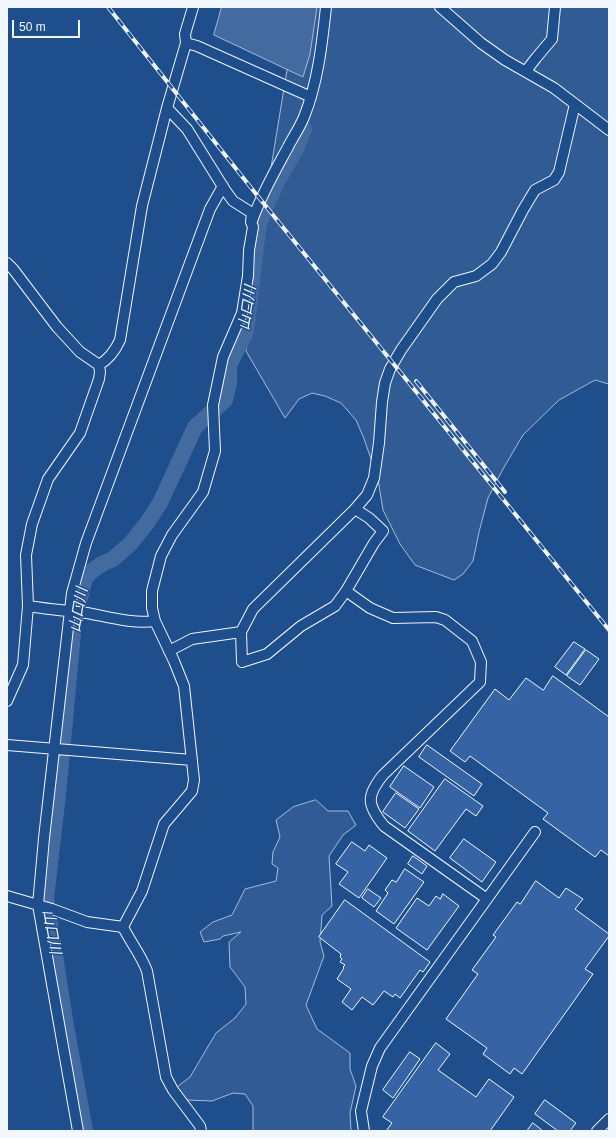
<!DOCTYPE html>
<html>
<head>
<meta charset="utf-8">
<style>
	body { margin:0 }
	#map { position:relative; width:616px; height:1138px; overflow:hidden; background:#1f4e8c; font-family:Helvetica,sans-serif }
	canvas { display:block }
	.frame { position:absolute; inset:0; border:8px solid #f2f6ff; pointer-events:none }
	.scale { position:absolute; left:12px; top:20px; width:68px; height:18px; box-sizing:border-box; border:2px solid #f2f6ff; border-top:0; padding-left:5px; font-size:12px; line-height:14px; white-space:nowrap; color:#f2f6ff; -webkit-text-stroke:3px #1f4e8c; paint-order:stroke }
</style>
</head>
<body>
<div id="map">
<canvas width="616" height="1138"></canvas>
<div class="frame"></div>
<div class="scale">50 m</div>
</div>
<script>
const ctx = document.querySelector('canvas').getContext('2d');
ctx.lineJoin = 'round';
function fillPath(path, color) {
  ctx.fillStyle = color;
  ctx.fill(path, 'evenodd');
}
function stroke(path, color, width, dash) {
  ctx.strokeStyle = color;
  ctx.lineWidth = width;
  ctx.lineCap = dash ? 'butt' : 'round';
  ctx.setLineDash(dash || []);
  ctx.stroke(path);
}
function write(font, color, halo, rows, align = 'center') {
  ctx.font = font + ' Helvetica,"Noto Sans JP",sans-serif';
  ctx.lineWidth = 3;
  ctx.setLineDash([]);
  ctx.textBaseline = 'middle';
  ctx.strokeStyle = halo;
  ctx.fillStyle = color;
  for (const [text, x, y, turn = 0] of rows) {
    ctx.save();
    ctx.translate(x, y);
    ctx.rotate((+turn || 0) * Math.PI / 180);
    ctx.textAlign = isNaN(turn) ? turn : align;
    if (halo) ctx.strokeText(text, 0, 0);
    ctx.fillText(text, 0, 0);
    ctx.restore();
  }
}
const built = new Path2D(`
	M300 7H609V384L595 380 559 400 523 435 503 469 488 498 479 532 473 561 463 574 454 580 415 565 400 544 383 510 378 479 363 436 356 420 341 403 325 396 312 393 299 399 285 418 246 351 267 192 288 64Z
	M316 800 328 811H348L356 825 343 835 329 856 332 906 322 915 320 942 324 956 306 1005 317 1029 350 1053V1069L356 1086 350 1113 351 1131H253V1106L245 1094 233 1093 212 1101 187 1100 177 1087 190 1077 216 1033 235 1018 246 1004 245 987 230 967 229 942 241 932 223 936 220 939 204 942 200 932 213 922 232 915 245 889 276 881 278 868 272 864 273 852 280 837 276 820 293 807Z`);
fillPath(built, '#305b95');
stroke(built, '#a8bbd7', 1);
const water = new Path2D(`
	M222 7H317L310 54 303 77 214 35Z`);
fillPath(water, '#446ba0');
stroke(water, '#a8bbd7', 1);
stroke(new Path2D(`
	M85 1131 66 1026 46 898 58 795 74 623 85 578 93 570 102 564 113 559 130 544 147 523 160 503 195 427 225 400 229 383V365L245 334 247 324 258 229 263 212 277 182 296 149 304 129`), '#446ba0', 16);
const building = new Path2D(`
	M574 642 585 649 566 675 555 667Z
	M586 650 599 659 580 685 567 676Z
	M553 676 609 717V856L601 850 595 857 543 819 548 813 470 756 465 762 450 751 495 689 509 700 526 678 543 690Z
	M427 745 482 784 474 796 419 757Z
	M404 766 434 787 420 808 390 787Z
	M445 779 483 806 476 816 466 809 435 851 408 831Z
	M396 793 419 809 405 828 383 812Z
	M464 839 496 862 482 882 450 858Z
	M352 842 365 851 369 845 387 858 359 898 339 884 348 872 336 864Z
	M413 856 427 866 422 874 408 864Z
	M405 869 424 882 394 924 376 911 388 893 385 890 392 880 396 882Z
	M536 881 559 898 566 888 583 899 575 909 609 934V936L585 969 593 974 522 1074 514 1068 510 1074 483 1054 487 1048 446 1019 478 974 472 970 496 937 493 935 517 902 520 904Z
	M368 889 381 898 374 907 362 898Z
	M443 894 459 906 427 950 396 928 417 898 429 906 436 896 440 899Z
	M345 900 430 962 423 972 420 970 400 998 395 994 393 997 384 991 373 1005 362 997 352 1010 342 1002 351 989 337 979 344 968 343 967 345 965 340 962 342 959 340 957 341 954 319 937Z
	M436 1043 450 1054 438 1070 476 1097 489 1079 514 1097 490 1131H386L392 1123 383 1117Z
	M410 1052 420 1059 393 1098 383 1090Z
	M545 1100 576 1123 570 1131H558L535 1114Z
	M533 1123 543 1131H527Z`);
fillPath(building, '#3563a3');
stroke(building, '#f2f6ff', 1);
const minor = new Path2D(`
	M440 7 481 43 505 60 554 88 609 130
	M186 43 197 46 311 97
	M526 71 536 58 552 39 555 7
	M252 221C261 195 275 171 288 147 293 137 300 127 304 117 318 82 322 44 326 7
	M7 263 13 269 57 327 80 352 99 365 100 372 99 379 80 433 48 479 32 524 26 555 28 606 23 665 7 701
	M99 365C109 359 115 351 120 340L142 206 167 108 186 43 185 34 193 7
	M355 509 369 518 383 531 374 543 346 591 335 606 301 626 267 654 242 662 241 632 253 609 355 509 367 495 374 478 379 443 382 402 385 383 390 369 401 350 437 299 454 282 476 276 492 264 501 252 523 210 535 190 554 180 559 172 575 104
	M346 591 370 608 393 618 436 617 445 620 472 641 481 662 480 682 383 775C366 796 367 805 384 826L487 899
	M28 606C47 609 67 611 87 613 109 617 132 624 155 621
	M169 651 192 639 241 632
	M7 745 192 760
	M7 896 52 909 87 922 123 927
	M123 927 142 891 164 824 192 791 194 780 184 686 174 661 155 621 152 608V591L161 556 172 535 203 492 215 451 213 405 223 357 242 313 248 276 249 250 253 227 251 222 252 213 233 201 225 190 187 129 167 108
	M123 927C131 943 141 955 147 971L166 1077 173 1090 200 1126 201 1131
	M78 1131 38 905 44 838 72 593 86 543 210 209 223 186
	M364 1131 361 1111 372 1066 380 1048 535 832
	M597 1131 609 1119`);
stroke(minor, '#f2f6ff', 12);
stroke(minor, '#1f4e8c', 10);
const rail = new Path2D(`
	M108 7 256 194 609 630
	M416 381 505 492`);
stroke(rail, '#f2f6ff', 4);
stroke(rail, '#1f4e8c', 2.5, [8]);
write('italic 15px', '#f2f6ff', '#1f4e8c', [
	["山口川",248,308,-81],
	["山口川",79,610,-80],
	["山口川",51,932,80]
]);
</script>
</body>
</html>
